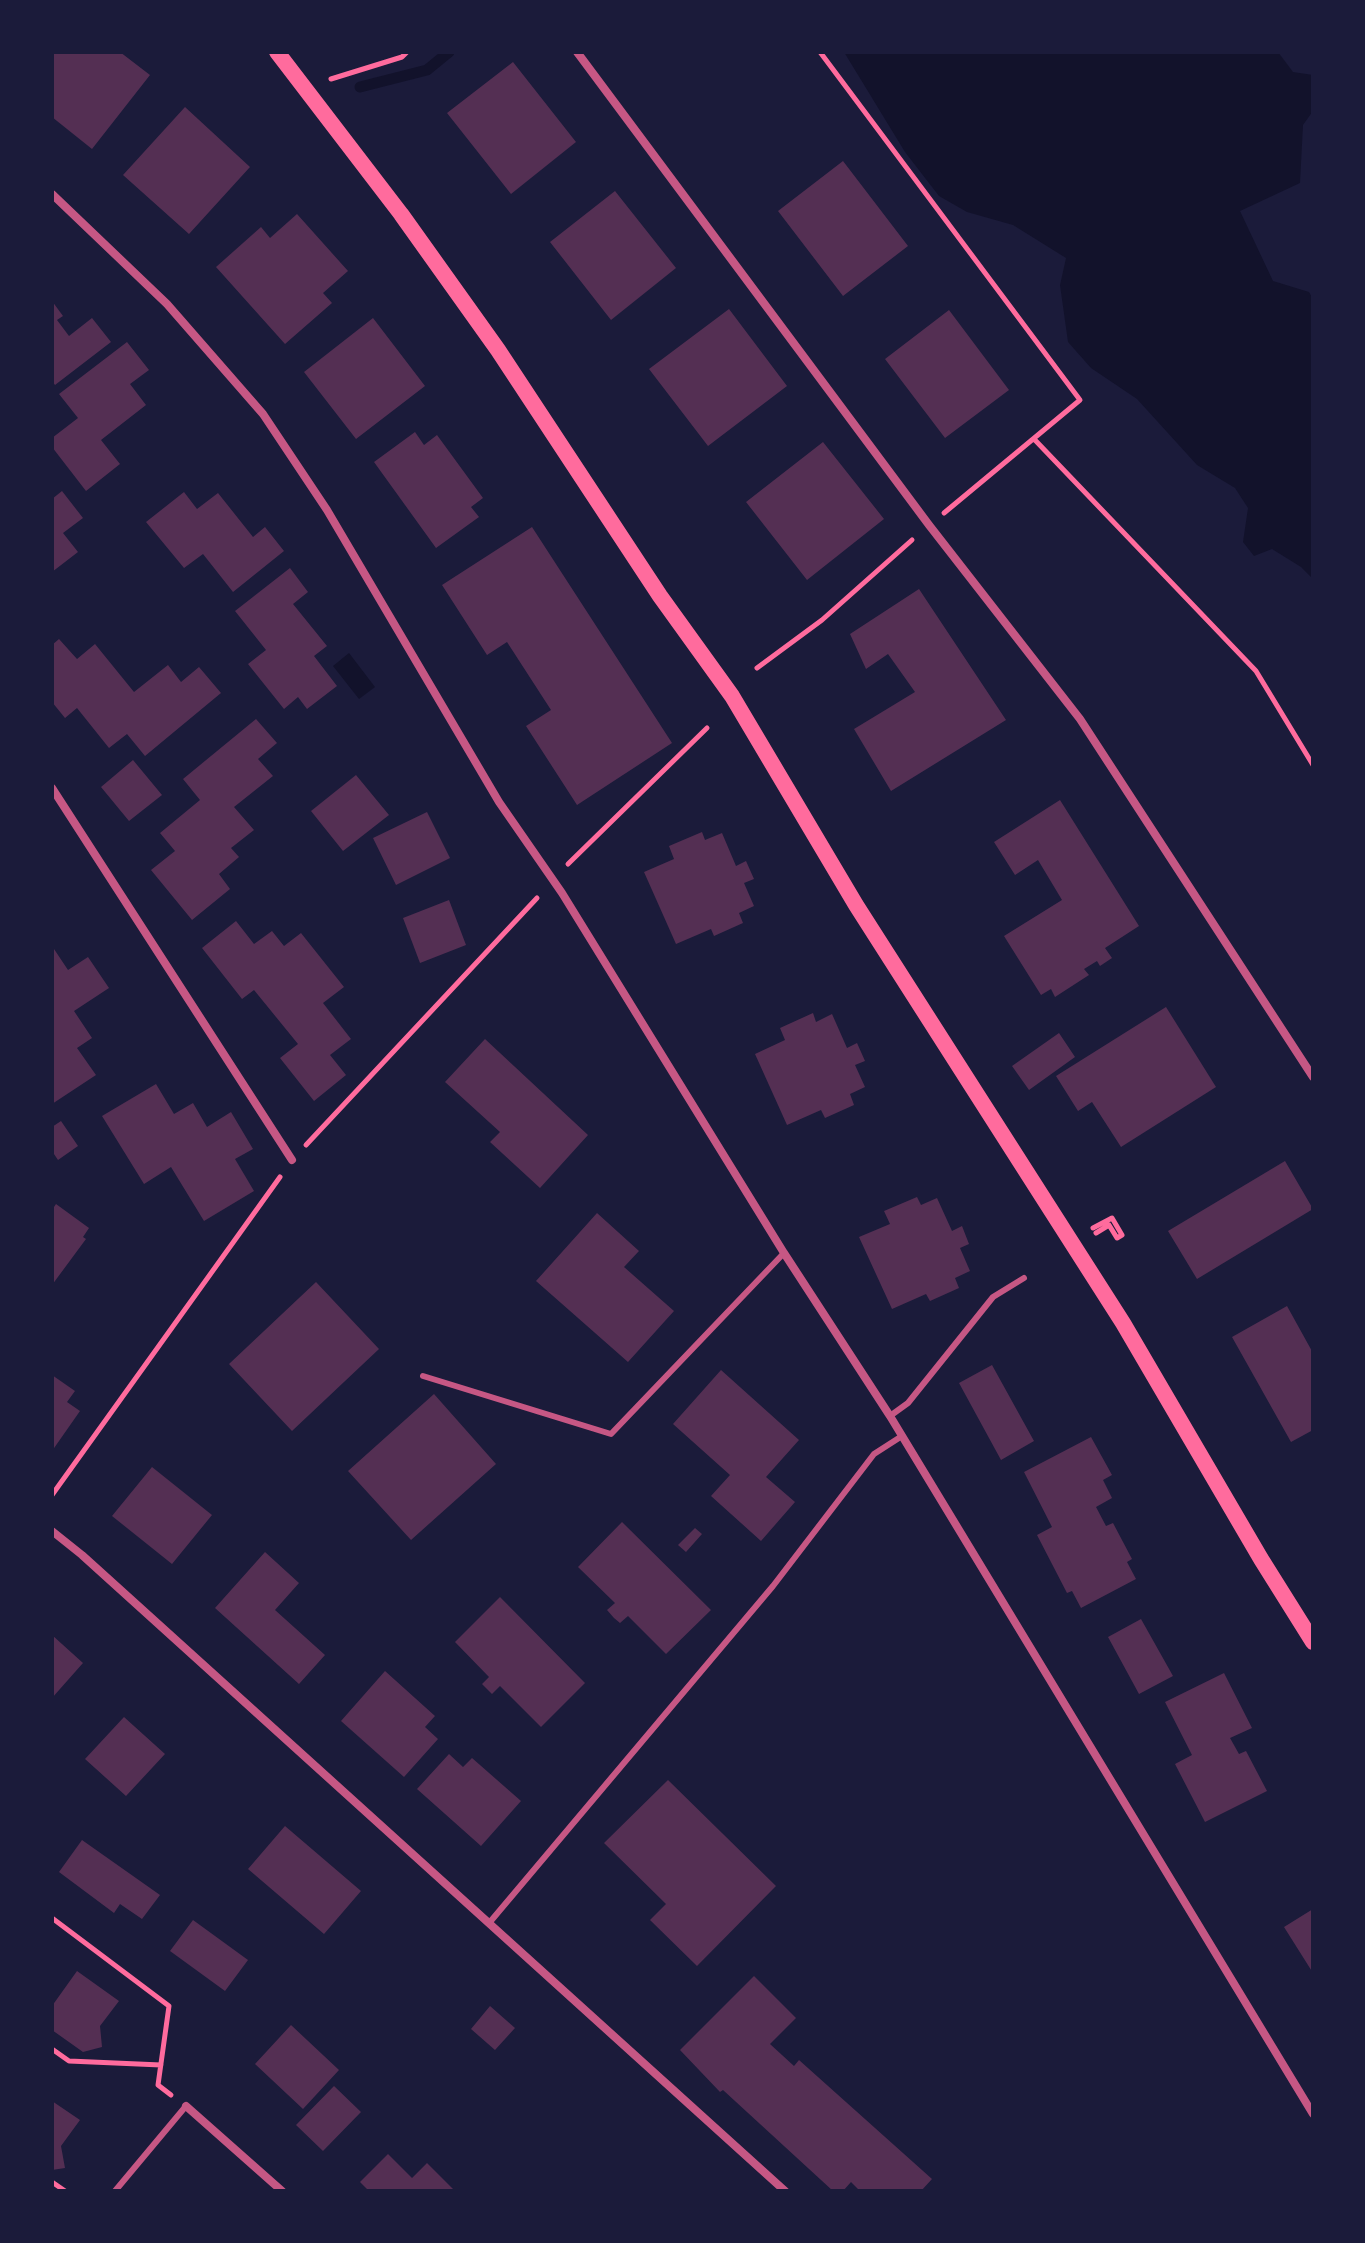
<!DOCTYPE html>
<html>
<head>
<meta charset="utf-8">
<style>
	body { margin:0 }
	#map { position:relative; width:1365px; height:2243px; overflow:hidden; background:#1b1b3a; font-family:Mulish,sans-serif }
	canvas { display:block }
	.frame { position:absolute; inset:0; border:54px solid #1b1b3a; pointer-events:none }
</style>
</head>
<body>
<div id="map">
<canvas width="1365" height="2243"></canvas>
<div class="frame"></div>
</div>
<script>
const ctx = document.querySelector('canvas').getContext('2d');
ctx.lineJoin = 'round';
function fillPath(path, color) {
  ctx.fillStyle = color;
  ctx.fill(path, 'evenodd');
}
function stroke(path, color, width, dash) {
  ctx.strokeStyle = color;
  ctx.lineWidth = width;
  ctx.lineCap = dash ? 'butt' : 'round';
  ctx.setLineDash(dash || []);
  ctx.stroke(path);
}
fillPath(new Path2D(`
	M844 52H1278L1293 72 1313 75V111L1303 125 1300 183 1240 211 1273 281 1309 292 1313 299V579L1301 567 1272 549 1254 556 1243 542 1248 508 1235 488 1197 465 1137 399 1091 368 1068 342 1060 285 1066 258 1013 225 967 212 939 196 905 152Z
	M349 653 375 687 359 699 333 666Z`), '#12122b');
stroke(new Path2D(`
	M360 87 427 70 449 52`), '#12122b', 11);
fillPath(new Path2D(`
	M52 52H120L150 75 92 149 52 117Z
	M513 62 576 142 511 194 447 113Z
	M185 107 250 167 189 234 123 175Z
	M843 161 908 246 843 296 778 211Z
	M615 191 676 268 611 320 550 242Z
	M297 214 348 271 323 293 332 303 285 344 216 267 261 227 270 238Z
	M52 301 63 316 57 320 69 336 92 318 111 342 55 385 52 381Z
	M729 309 787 386 708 446 649 369Z
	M949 310 1009 390 945 438 885 359Z
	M373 318 425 386 356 439 304 372Z
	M127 342 149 370 130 384 146 405 101 440 120 464 86 491 52 447V438L78 418 59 394Z
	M415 432 424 445 437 435 483 498 471 507 479 517 436 548 374 462Z
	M823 442 884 519 807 580 746 502Z
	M62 491 83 518 63 533 78 552 52 572V499Z
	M184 492 197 509 218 493 253 537 265 527 284 551 233 592 203 554 184 568 146 522Z
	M532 527 672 743 577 805 526 726 551 710 507 642 487 655 442 585Z
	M290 568 308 592 293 604 327 646 314 656 337 686 307 709 298 697 284 709 248 664 266 650 235 611Z
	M919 589 1006 720 891 791 854 729 915 692 888 654 866 669 850 634Z
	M59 639 77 659 95 644 134 692 168 665 181 682 199 667 221 693 145 756 127 734 109 748 77 708 65 718 52 702V645Z
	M256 719 277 743 258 759 273 776 234 807 254 830 231 848 239 857 219 874 230 889 192 920 151 870 175 851 160 833 200 800 183 779Z
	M133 760 162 795 129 821 101 787Z
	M356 775 389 815 343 851 311 811Z
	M1060 800 1139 926 1105 948 1112 958 1100 966 1097 961 1084 969 1089 975 1055 997 1051 989 1041 995 1004 936 1062 900 1038 860 1015 875 994 842Z
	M427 812 450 858 396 885 373 838Z
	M702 832 705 840 722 833 736 866 746 861 754 879 744 883 754 906 739 913 743 923 714 936 711 929 676 944 644 872 674 859 669 846Z
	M449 900 466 945 420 963 403 918Z
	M236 921 254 944 272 931 284 946 301 933 344 987 323 1003 351 1039 330 1055 346 1075 314 1101 280 1058 298 1044 254 990 242 999 202 948Z
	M52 946 68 970 88 957 109 988 74 1011 92 1038 77 1048 96 1075 52 1104Z
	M1166 1007 1216 1087 1121 1147 1092 1102 1078 1111 1056 1076Z
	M813 1013 816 1022 832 1014 847 1048 857 1043 865 1061 855 1065 865 1087 850 1094 854 1105 825 1118 821 1110 787 1125 755 1054 785 1040 780 1028Z
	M1059 1033 1075 1057 1029 1090 1012 1066Z
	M485 1039 588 1135 540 1188 490 1142 500 1132 445 1082Z
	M156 1084 174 1114 193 1103 207 1127 231 1112 253 1149 235 1159 254 1191 204 1221 171 1167 144 1184 102 1116Z
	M61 1121 78 1146 58 1160 52 1151V1127Z
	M1285 1161 1313 1209 1197 1279 1168 1231Z
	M917 1197 921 1205 937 1198 952 1231 962 1226 969 1244 960 1248 970 1271 955 1278 959 1288 930 1301 926 1294 892 1309 859 1237 890 1224 884 1211Z
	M56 1204 89 1228 83 1237 86 1239 52 1285V1210Z
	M597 1213 639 1251 624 1267 674 1311 628 1362 536 1281Z
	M316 1282 379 1349 292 1431 229 1364Z
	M1287 1306 1313 1353V1430L1291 1442 1232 1337Z
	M992 1365 1034 1441 1001 1460 959 1383Z
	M721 1370 799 1440 766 1477 795 1502 761 1541 711 1496 730 1475 673 1424Z
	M52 1375 75 1391 67 1402 80 1411 52 1451Z
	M434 1394 496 1464 411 1540 348 1471Z
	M1091 1437 1112 1475 1103 1480 1112 1498 1096 1507 1106 1526 1113 1523 1132 1559 1127 1562 1136 1579 1081 1608 1072 1591 1067 1593 1037 1535 1052 1527 1024 1472Z
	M152 1467 212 1515 172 1564 112 1516Z
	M622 1522 711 1610 666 1654 628 1616 620 1623 614 1618 607 1610 615 1603 578 1567Z
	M695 1528 702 1534 686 1552 678 1545Z
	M265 1552 299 1583 275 1610 325 1655 299 1684 215 1608Z
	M500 1597 585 1683 541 1727 500 1686 492 1694 482 1684 489 1677 455 1642Z
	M1141 1619 1173 1676 1139 1694 1108 1637Z
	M52 1635 83 1663 52 1698Z
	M385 1671 435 1716 425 1727 438 1739 404 1777 341 1721Z
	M1224 1673 1252 1728 1230 1738 1239 1754 1246 1751 1267 1791 1205 1822 1175 1764 1192 1755 1165 1702Z
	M124 1717 165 1754 126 1796 85 1759Z
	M449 1754 463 1767 472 1758 521 1801 481 1846 417 1789Z
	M668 1780 776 1886 697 1966 650 1920 666 1904 604 1843Z
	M285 1826 361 1891 324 1934 248 1869Z
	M82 1840 160 1895 142 1919 120 1904 114 1913 59 1872Z
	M1313 1909V1973L1284 1927Z
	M193 1920 248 1960 225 1991 170 1951Z
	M77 1971 119 2001 100 2026 102 2047 83 2052 52 2030V2006Z
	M754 1976 796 2018 770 2044 794 2066 799 2060 932 2179 921 2191H860L851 2182 843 2191H833L723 2090 720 2092 680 2050Z
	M490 2006 515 2028 495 2050 471 2029Z
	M291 2025 339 2070 303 2109 255 2064Z
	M334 2086 361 2112 323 2151 296 2125Z
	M52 2101 80 2120 61 2146 65 2168 52 2170Z
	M388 2154 412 2178 427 2163 455 2191H369L360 2182Z`), '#542f53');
stroke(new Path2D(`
	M820 52 1080 400 944 513
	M331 79 402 57 407 52
	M1034 439 1256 671 1313 765
	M757 668 822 620 912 540
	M568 864 707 728
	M306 1145 537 898
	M1093 1228 1112 1218 1122 1235 1117 1238 1109 1225 1096 1233
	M52 1495 280 1177
	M52 1918 169 2006 158 2085 171 2095
	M52 2049 69 2061 161 2065
	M52 2182 65 2191`), '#ff6b9d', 5);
stroke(new Path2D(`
	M423 1376 611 1434 784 1253
	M890 1416 908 1403 993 1297 1024 1278
	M490 1922 773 1586 874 1454 902 1436
	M115 2191 186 2106`), '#c65784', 6);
stroke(new Path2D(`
	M577 52 929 525 1080 719 1313 1077
	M52 194 167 304 263 414 327 510 499 802 562 893 784 1253 890 1416 1313 2114
	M52 788 292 1160
	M52 1531 82 1555 785 2191
	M186 2106 282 2191`), '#c65784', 8);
stroke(new Path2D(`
	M277 52 401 214 498 350 660 596 732 696 856 905 1123 1323 1261 1559 1313 1642`), '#ff6b9d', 16);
</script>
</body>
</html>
